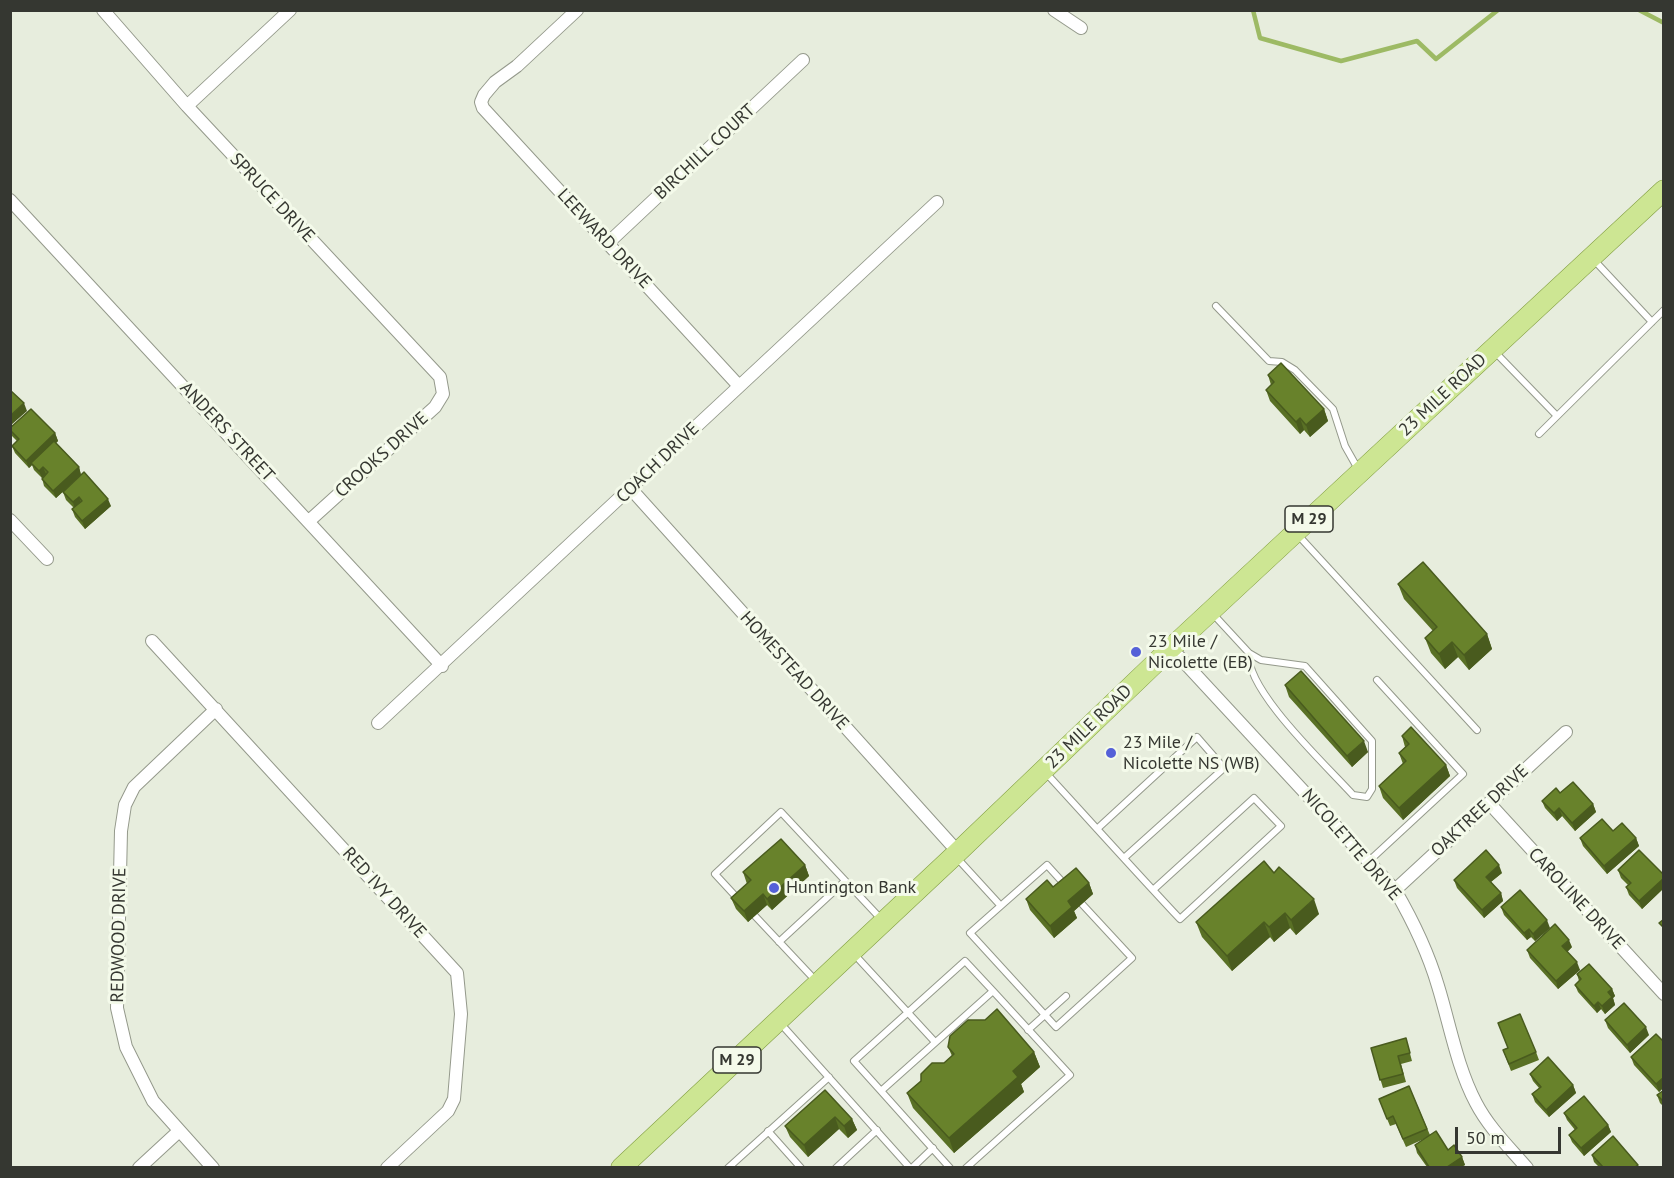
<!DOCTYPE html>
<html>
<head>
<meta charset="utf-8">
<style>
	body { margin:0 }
	#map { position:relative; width:1674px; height:1178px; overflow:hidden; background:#e7eddd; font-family:"PT Sans",sans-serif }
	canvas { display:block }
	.frame { position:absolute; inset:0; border:12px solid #353731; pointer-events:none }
	.scale { position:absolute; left:1455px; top:1127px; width:106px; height:27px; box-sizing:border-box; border:3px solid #353731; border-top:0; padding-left:8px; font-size:18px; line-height:21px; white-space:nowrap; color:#353731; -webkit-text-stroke:4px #f4faea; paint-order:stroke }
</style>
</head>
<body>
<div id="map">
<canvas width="1674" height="1178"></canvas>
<div class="frame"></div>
<div class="scale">50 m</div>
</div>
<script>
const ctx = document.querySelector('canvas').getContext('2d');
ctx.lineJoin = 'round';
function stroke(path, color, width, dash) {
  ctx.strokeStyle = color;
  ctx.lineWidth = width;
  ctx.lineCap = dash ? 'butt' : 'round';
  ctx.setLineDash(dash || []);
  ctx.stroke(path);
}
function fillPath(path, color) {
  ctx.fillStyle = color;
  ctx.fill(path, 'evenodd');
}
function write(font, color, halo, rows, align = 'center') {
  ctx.font = font + ' "PT Sans",sans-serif';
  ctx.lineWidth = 6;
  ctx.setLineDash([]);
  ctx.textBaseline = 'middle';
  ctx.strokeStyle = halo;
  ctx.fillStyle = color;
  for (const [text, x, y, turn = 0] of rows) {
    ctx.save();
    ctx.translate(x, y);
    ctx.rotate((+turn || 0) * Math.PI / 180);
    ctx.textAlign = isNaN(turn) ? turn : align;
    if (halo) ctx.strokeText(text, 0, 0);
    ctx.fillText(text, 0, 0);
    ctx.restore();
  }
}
stroke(new Path2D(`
	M1253 10 1260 38 1341 61 1417 41 1436 59 1498 10
	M1639 10 1664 23`), '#9dba64', 4.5);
const service = new Path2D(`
	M1594 260 1652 322
	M1216 306 1269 361 1282 362 1295 370 1333 409 1345 446 1358 469
	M1495 352 1557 416
	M1539 434 1664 310
	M1298 535 1477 730
	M1213 614 1249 653C1245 690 1327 766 1353 795L1367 797 1372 789V741L1305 666 1261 660 1249 653
	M1046 773C1091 822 1135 871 1180 919L1281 826 1254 798 1153 890
	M1097 829 1197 737 1224 768 1124 858
	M957 858 1000 905
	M1369 861 1463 774 1377 680
	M1066 886 1047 865 970 933 1056 1027 1132 958 1082 904
	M739 900 715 874 781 812 881 919
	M755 916 816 981
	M779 942 845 881
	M854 954 935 1042
	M781 1024 910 1168
	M1028 1030 1066 996
	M881 1091 854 1061 965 961 993 991
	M768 1131 801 1168
	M728 1168 829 1077
	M836 1168 877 1130
	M912 1168 933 1148
	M950 1168 881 1091 993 991 1070 1075 966 1168`);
const minor = new Path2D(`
	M103 10 187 106 440 377 443 394 435 407 309 521
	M577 10 517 66 495 82 484 95 481 102 483 108 739 386
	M1054 10 1081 28
	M187 106 290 10
	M10 200 442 666
	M608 243 803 60
	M631 489 958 852
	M10 520 47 559
	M152 641 457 973 461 1014 454 1099 448 1111 387 1168
	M1171 648 1395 890C1413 921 1428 952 1438 986 1450 1025 1457 1067 1476 1103 1489 1128 1509 1147 1527 1168
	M378 723 937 202
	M1489 803 1664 994
	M1395 890 1566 732
	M139 1168 178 1132
	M213 1168 153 1101 126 1047 117 1008 121 831 125 805 134 787 216 709`);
const primary = new Path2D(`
	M621 1168 958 852 1171 648 1664 190`);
stroke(service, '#94998b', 8);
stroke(minor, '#94998b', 14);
stroke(primary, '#829e42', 21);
stroke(service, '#fff', 6);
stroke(minor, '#fff', 12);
stroke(primary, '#cde693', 20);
fillPath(new Path2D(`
	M1268 375 1324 409 1328 421 1310 437 1304 430 1300 434 1270 401 1266 390 1271 385Z
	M10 428 55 433 58 441 56 443 79 467 81 475 56 498 44 486 42 478 34 470 32 465 29 468 15 453 12 446 17 441 12 436 10 432Z
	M63 492 111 506 85 529 75 517 72 509 74 508 66 500Z
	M1398 584 1487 634 1492 649 1469 670 1458 657 1445 669 1431 653 1425 638 1433 631 1404 599Z
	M1285 685 1368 752 1352 767 1289 697Z
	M1402 736 1446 765 1450 776 1403 820 1383 798 1379 786 1403 764 1399 753 1405 747Z
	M1560 793 1593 804 1596 812 1575 831 1562 816 1557 821 1545 808 1542 801Z
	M1613 831 1636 838 1639 846 1607 874 1583 846 1580 838Z
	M805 865 809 876 772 910 767 905 748 922 736 909 731 898 747 884 743 872Z
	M1618 870 1664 875V888L1642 909 1629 895 1626 887 1628 885 1621 878Z
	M1274 873 1319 914 1296 935 1290 928 1274 942 1270 937 1232 971 1202 937 1196 922Z
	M1502 873 1491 882 1501 893 1503 901 1484 918 1457 888 1454 880Z
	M1089 883 1093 894 1074 911 1077 918 1054 938 1030 910 1026 899 1053 887Z
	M1501 907 1550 928 1535 941 1531 937 1527 940 1504 915Z
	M1572 947 1567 952 1580 970 1558 989 1530 958 1527 950Z
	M1577 974 1612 989 1615 996 1613 998 1615 1005 1605 1014 1601 1009 1597 1013 1578 992 1575 985 1579 981Z
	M1605 1020 1649 1035 1630 1053 1608 1028Z
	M1664 1042V1087L1659 1092 1634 1065 1631 1057Z
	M1408 1046 1412 1061 1401 1064 1406 1082 1383 1088 1371 1048Z
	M948 1047 1034 1052 1040 1067 1021 1084 1024 1092 954 1153 913 1108 907 1093 952 1056Z
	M1503 1050 1536 1052 1539 1060 1511 1071Z
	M1530 1074 1573 1085 1576 1093 1549 1117 1535 1102 1532 1094 1539 1088 1533 1081Z
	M1409 1086 1430 1135 1448 1150 1462 1157 1465 1165 1461 1167H1427L1417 1153 1415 1145 1424 1139 1406 1147 1396 1124 1390 1126 1379 1099Z
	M825 1090 852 1119 857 1130 848 1138 839 1129 808 1157 790 1137 785 1126Z
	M1664 1090V1107L1660 1103 1657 1095Z
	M1564 1113 1608 1125 1611 1132 1584 1156 1572 1142 1569 1135 1575 1130 1567 1120Z
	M1592 1155 1638 1165 1639 1167H1599L1594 1162Z`), '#597025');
fillPath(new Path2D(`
	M24 403 27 411 10 426V416Z
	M1324 409 1328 421 1310 437 1306 425Z
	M1300 418 1304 430 1300 434 1296 422Z
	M55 433 58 441 33 465 31 463 32 465 29 468 26 461Z
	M43 467 46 474 42 478 39 471Z
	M79 467 81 475 56 498 53 491Z
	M79 497 81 504 75 510 73 502Z
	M108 499 111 506 85 529 82 521Z
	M1487 634 1492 649 1469 670 1464 655Z
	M1452 642 1458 657 1445 669 1439 654Z
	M1364 741 1368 752 1352 767 1347 756Z
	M1446 765 1450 776 1403 820 1399 808Z
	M1593 804 1596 812 1575 831 1572 823Z
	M1559 808 1562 816 1557 821 1554 813Z
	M1636 838 1639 846 1607 874 1604 866Z
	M805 865 809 876 772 910 767 899Z
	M1499 865 1502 873 1488 884 1486 877Z
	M1664 878V888L1642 909 1639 901Z
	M1089 883 1093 894 1074 911 1077 918 1054 938 1050 926 1068 901Z
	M1501 893 1503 901 1484 918 1482 910Z
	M763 894 767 905 748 922 744 911Z
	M1314 899 1319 914 1296 935 1291 920Z
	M1285 913 1290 928 1274 942 1269 927Z
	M1547 920 1550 928 1535 941 1533 934Z
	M1264 922 1270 937 1232 971 1227 956Z
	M1529 929 1531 937 1527 940 1524 933Z
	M1569 940 1572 947 1565 954 1562 946Z
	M1577 962 1580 970 1558 989 1556 981Z
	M1612 989 1615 996 1613 998 1615 1005 1605 1014 1602 1006 1608 992Z
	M1598 1002 1601 1009 1597 1013 1594 1006Z
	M1646 1027 1649 1035 1630 1053 1627 1045Z
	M1034 1052 1040 1067 1021 1084 1024 1092 954 1153 949 1138 1013 1071Z
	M1664 1077V1087L1659 1092 1656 1084Z
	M1573 1085 1576 1093 1549 1117 1546 1110Z
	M835 1117 839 1129 808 1157 804 1145Z
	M852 1119 857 1130 848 1138 844 1126Z
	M1608 1125 1611 1132 1584 1156 1581 1148Z
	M1462 1157 1465 1165 1461 1167H1447Z`), '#495b1e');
const building = new Path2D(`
	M1281 363 1324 409 1306 425 1300 418 1296 422 1266 390 1274 382 1268 375Z
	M10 390 24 403 10 416Z
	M31 409 55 433 26 461 12 446 19 439 10 430V428Z
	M54 441 79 467 53 491 42 479 48 472 43 467 39 471 31 463Z
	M84 472 108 499 82 521 72 509 82 501 79 497 73 502 63 492Z
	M1423 562 1487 634 1464 655 1452 642 1439 654 1425 638 1437 627 1398 584Z
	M1301 671 1364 741 1347 756 1285 685Z
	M1411 727 1446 765 1399 808 1379 786 1406 761 1399 753 1409 744 1402 736Z
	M1573 782 1593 804 1572 823 1559 808 1554 813 1542 801 1556 788 1560 793Z
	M1602 819 1613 831 1622 823 1636 838 1604 866 1580 838Z
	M781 839 805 865 767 899 763 894 744 911 731 898 751 880 743 872Z
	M1486 850 1499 865 1486 877 1501 893 1482 910 1454 880Z
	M1639 850 1664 875V878L1639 901 1626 887 1631 883 1618 870Z
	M1264 861 1274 873 1279 867 1314 899 1291 920 1285 913 1269 927 1264 922 1227 956 1196 922Z
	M1076 868 1089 883 1068 901 1072 907 1050 926 1026 899 1047 880 1053 887Z
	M1520 890 1547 920 1533 934 1529 929 1524 933 1501 907Z
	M1664 919V928L1659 923Z
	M1555 924 1569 940 1562 946 1577 962 1556 981 1527 950Z
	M1589 964 1612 989 1608 992 1612 997 1602 1006 1598 1002 1594 1006 1575 985 1581 979 1577 974Z
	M1624 1003 1646 1027 1627 1045 1605 1020Z
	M997 1009 1034 1052 1013 1071 1018 1077 949 1138 907 1093 921 1081V1074L932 1063H944L954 1054 948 1047 950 1036 968 1020H985Z
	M1520 1014 1536 1052 1509 1064 1503 1050 1508 1048 1498 1023Z
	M1656 1034 1664 1042V1077L1656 1084 1631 1057Z
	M1406 1038 1410 1053 1398 1056 1403 1074 1380 1080 1371 1048Z
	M1548 1057 1573 1085 1546 1110 1532 1094 1541 1087 1530 1074Z
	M1409 1086 1427 1129 1403 1139 1393 1116 1387 1119 1379 1099Z
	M825 1090 852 1119 844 1126 835 1117 804 1145 785 1126Z
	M1664 1090V1102L1657 1095Z
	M1584 1096 1608 1125 1581 1148 1569 1135 1577 1128 1564 1113Z
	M1436 1131 1448 1150 1454 1145 1462 1157 1447 1167H1429L1415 1145Z
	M1613 1136 1638 1165 1635 1167H1603L1592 1155Z`);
fillPath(building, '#68822b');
stroke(building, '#495b1e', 1.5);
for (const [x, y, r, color] of [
	[1136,652,6,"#5561d8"],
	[1111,753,6,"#5561d8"],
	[774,888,6,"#5561d8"]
]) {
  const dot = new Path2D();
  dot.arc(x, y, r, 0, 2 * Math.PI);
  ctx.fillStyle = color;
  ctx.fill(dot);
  stroke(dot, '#f4faea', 2);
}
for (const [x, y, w] of [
	[1309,519,48],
	[737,1060,48]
]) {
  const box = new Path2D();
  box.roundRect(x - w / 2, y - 13, w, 26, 4.5);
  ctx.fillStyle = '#f4faea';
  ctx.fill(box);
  stroke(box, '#353731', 1.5);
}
write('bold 16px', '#353731', null, [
	["M 29",1309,519],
	["M 29",737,1060]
]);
write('18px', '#353731', '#f4faea', [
	["BIRCHILL COURT",705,152,-43],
	["SPRUCE DRIVE",272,198,47],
	["LEEWARD DRIVE",604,239,47],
	["23 MILE ROAD",1443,395,-43],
	["ANDERS STREET",227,432,47],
	["CROOKS DRIVE",382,455,-42],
	["COACH DRIVE",658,463,-44],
	["HOMESTEAD DRIVE",794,671,48],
	["23 MILE ROAD",1089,727,-44],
	["OAKTREE DRIVE",1480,811,-43],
	["NICOLETTE DRIVE",1351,845,49],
	["RED IVY DRIVE",384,893,48],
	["CAROLINE DRIVE",1576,899,47],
	["REDWOOD DRIVE",119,935,-89]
]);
write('18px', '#353731', '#f4faea', [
	["23 Mile /",1148,642],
	["Nicolette (EB)",1148,663],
	["23 Mile /",1123,743],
	["Nicolette NS (WB)",1123,764],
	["Huntington Bank",786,888]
], 'left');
</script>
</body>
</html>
